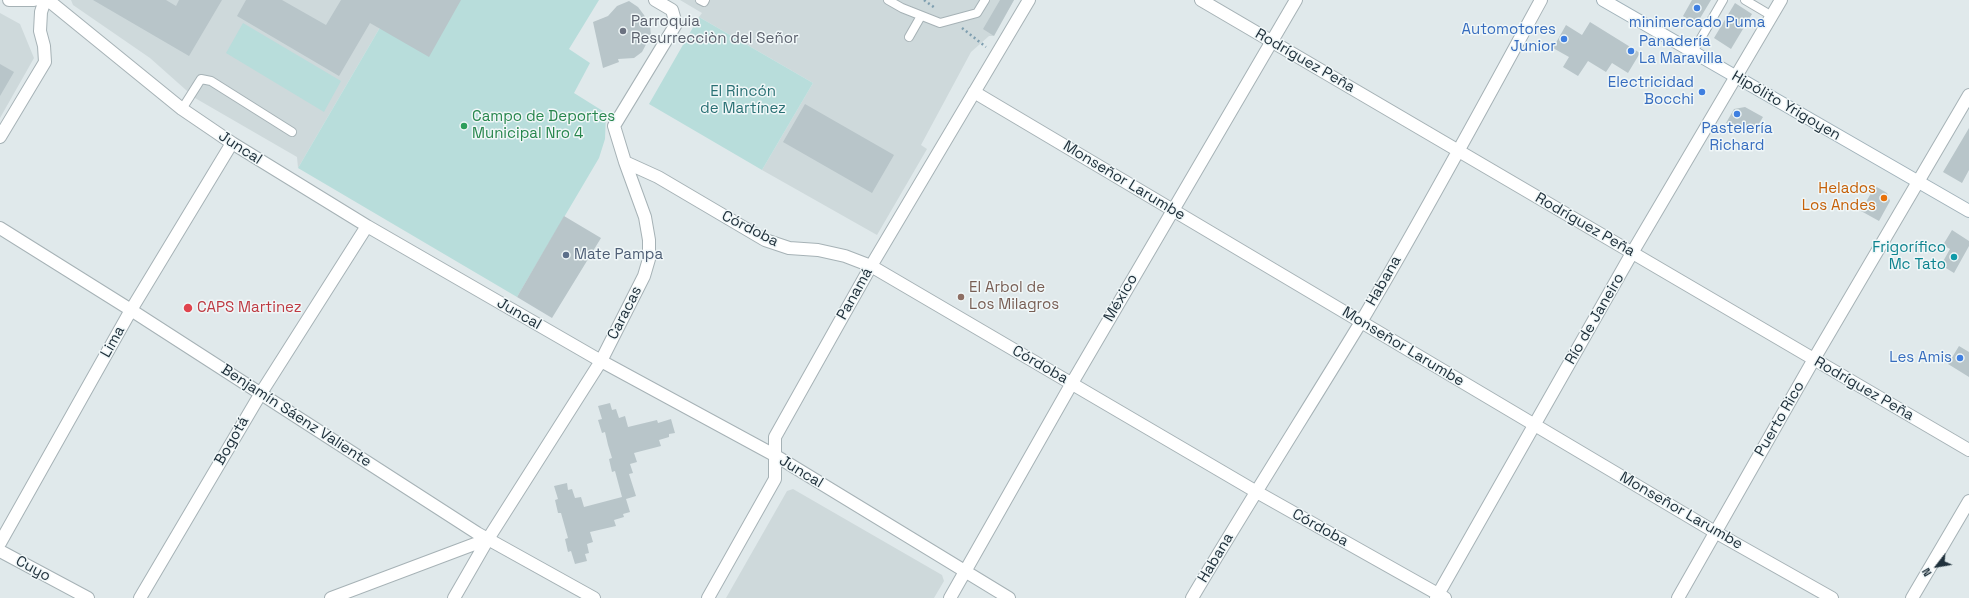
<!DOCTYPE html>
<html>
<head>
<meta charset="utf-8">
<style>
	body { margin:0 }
	#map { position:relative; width:1969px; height:598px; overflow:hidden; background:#e0e9eb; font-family:"Space Grotesk",sans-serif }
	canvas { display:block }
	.north { position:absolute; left:1917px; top:546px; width:40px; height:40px; -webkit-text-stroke:3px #f0f7f8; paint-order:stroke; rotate:239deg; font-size:11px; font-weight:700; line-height:16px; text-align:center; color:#20313c }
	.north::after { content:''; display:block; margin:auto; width:14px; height:18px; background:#20313c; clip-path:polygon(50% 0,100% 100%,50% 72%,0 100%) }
</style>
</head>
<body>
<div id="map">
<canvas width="1969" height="598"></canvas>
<div class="north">N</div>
</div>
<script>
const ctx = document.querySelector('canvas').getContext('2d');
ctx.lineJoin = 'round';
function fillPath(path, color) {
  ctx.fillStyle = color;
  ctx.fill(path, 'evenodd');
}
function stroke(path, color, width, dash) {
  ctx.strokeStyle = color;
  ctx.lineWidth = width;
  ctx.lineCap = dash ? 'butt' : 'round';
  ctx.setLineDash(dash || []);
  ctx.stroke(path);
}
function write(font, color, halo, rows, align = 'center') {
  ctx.font = font + ' "Space Grotesk",sans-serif';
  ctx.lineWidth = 3;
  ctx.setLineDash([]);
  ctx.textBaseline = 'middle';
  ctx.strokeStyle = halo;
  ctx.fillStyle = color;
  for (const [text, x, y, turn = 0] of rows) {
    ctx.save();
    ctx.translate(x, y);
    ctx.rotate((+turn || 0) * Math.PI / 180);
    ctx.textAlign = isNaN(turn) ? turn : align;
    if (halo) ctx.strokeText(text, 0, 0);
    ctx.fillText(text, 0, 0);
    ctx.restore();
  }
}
fillPath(new Path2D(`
	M71 0H396L298 168 297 157 195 98 150 58 73 5Z
	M680 0H1014L993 36H989L971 52 921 145 927 149 877 235 762 170 813 83 699 17 702 13Z
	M0 13 20 24 34 58 0 118Z
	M793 489 942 575 944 581 934 598H726L787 491Z`), '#ced9db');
fillPath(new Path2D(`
	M396 0H599L569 49 590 63 574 93 606 113 605 139 599 158 517 297 298 168Z
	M699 17 813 83 762 170 649 104Z
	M243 23 341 81 324 112 226 53Z`), '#b8dddb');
fillPath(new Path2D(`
	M93 0H166L176 6 179 0H222L189 56Z
	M246 0H282L326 25 341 0H461L429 57 370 23 339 76 237 16Z
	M1000 0H1014L994 36 983 29Z
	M1692 0H1711L1696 25 1683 16Z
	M629 1 638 7 644 15 650 26 651 35 642 52 634 58 618 59 619 62 603 68 593 22 608 16 617 6Z
	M1735 3 1752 14 1731 49 1714 38Z
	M1590 22 1640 53 1628 73 1612 63 1606 72 1588 61 1578 76 1563 67 1569 57 1553 48 1566 25 1582 35Z
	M0 64 14 72 0 96Z
	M805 104 894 155 872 193 783 142Z
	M1745 107 1763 117 1754 132 1746 127 1743 133 1726 123 1734 109Z
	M1969 128V170L1962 183 1943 172Z
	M1875 186 1887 193 1890 201 1879 221 1861 211Z
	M564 216 601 238 552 318 517 297Z
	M1952 230 1969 241V246L1954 273 1941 265 1950 249 1943 245Z
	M1959 346 1969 352V377L1948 364Z
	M610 403 612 410 616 409 619 418 625 416 628 427 657 420 658 423 671 419 675 433 669 434V437L659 440 661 446 634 453 637 462 630 464 633 473 629 474 636 496 626 499 630 512 623 514 624 517 614 520 616 526 590 532 593 542 587 544 589 553 585 554 587 561 575 564 571 551 568 552 565 539 568 538 561 513H558L555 500 558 499 554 486 567 483 568 490 572 489 575 498 581 497 584 507 622 497 615 471 612 472 609 459 612 458 608 445 605 432 602 433 598 420 602 419 598 406Z`), '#b8c5c9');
const lane = new Path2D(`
	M700 0 704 2 705 0
	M888 0 902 8 940 23 977 13 985 0
	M1745 0 1772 16
	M909 37 921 16
	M1693 52 1723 0
	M182 109 201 79 211 81 292 132`);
const street = new Path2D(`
	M9 0H34
	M48 0 182 109 232 143 367 226 601 361 776 456 1009 598
	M1201 0 1969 450
	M974 92 1715 532 1832 598
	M0 137 45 62 44 46 40 31 41 12 45 0
	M625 162 658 177 765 240 789 248 818 250 845 256 871 266 1255 491 1445 598
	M0 228 131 310 477 533 594 598
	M0 543 131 310 232 143
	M0 551 88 598
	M140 598 261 393 367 226
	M331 598 488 539
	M454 598 488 539 601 361 644 276 649 259V240L645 217 625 162 614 126 676 24 672 10 655 0
	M708 598 775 479V437L871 266 1029 0
	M950 598 1072 383 1296 0
	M1192 598C1247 505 1305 414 1361 322 1424 216 1482 108 1541 0
	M1436 598 1632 253 1781 0
	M1678 598 1814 359 1969 95
	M1912 598 1969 501`);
const secondary = new Path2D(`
	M1603 0 1969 211`);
stroke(lane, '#a6b2b6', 10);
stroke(street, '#a6b2b6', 14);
stroke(secondary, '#a1b2ba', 14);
stroke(new Path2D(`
	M924 0 935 8
	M962 28 986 47`), '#7f9fb0', 2.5, [2, 3]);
stroke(lane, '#fff', 8);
stroke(street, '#fff', 12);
stroke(secondary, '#fff', 12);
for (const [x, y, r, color] of [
	[1697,8,4,"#3f7fe0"],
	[623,31,4,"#6b7280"],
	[1564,39,4,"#3f7fe0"],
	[1631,51,4,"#3f7fe0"],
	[1702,92,4,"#3f7fe0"],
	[1737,114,4,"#3f7fe0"],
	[464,126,4,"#2e9e5b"],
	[1884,198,4,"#e8710a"],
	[566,255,4,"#5c6f8a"],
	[1954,257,4,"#0f9aa8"],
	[961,297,4,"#8d6e63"],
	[188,308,5,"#e0444e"],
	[1960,358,4,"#3f7fe0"]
]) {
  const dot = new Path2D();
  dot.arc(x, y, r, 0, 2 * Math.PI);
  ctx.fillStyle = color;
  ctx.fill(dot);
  stroke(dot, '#f0f7f8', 1.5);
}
write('15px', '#5b616d', '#f0f7f8', [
	["Parroquia",631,22],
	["Resurrecciòn del Señor",631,39]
], 'left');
write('15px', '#366cbe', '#f0f7f8', [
	["minimercado Puma",1697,23,"center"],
	["Automotores",1556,30],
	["Junior",1556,47],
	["Panadería",1639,42,"left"],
	["La Maravilla",1639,59,"left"],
	["Electricidad",1694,83],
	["Bocchi",1694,100],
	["Pastelería",1737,129,"center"],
	["Richard",1737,146,"center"],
	["Les Amis",1952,358]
], 'right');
write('15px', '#20313c', '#f0f7f8', [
	["Rodríguez Peña",1305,61,30],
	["Hipólito Yrigoyen",1786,106,30],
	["Juncal",240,148,33],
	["Monseñor Larumbe",1124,181,31],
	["Rodríguez Peña",1585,225,30],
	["Córdoba",750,229,27],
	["Habana",1384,281,-60],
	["Panamá",855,294,-61],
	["México",1121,298,-60],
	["Caracas",625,313,-63],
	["Juncal",519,314,30],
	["Río de Janeiro",1595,319,-60],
	["Lima",113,342,-61],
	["Monseñor Larumbe",1403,347,31],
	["Córdoba",1040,365,30],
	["Rodríguez Peña",1864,389,30],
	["Benjamín Sáenz Valiente",296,416,33],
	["Puerto Rico",1780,419,-60],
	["Bogotá",232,441,-60],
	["Juncal",801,472,31],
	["Monseñor Larumbe",1681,511,30],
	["Córdoba",1320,528,29],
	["Habana",1216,558,-59],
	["Cuyo",33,569,28]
]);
write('15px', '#297074', '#f0f7f8', [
	["El Rincón",743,92],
	["de Martínez",743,109]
]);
write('15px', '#27864d', '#f0f7f8', [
	["Campo de Deportes",472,117],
	["Municipal Nro 4",472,134]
], 'left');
write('15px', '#c56008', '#f0f7f8', [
	["Helados",1876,189],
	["Los Andes",1876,206]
], 'right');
write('15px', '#0d838f', '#f0f7f8', [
	["Frigorífico",1946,248],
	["Mc Tato",1946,265]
], 'right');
write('15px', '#4e5e75', '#f0f7f8', [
	["Mate Pampa",574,255]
], 'left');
write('15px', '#785e54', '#f0f7f8', [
	["El Arbol de",969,288],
	["Los Milagros",969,305]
], 'left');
write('15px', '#be3a42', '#f0f7f8', [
	["CAPS Martinez",197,308]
], 'left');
</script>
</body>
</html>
